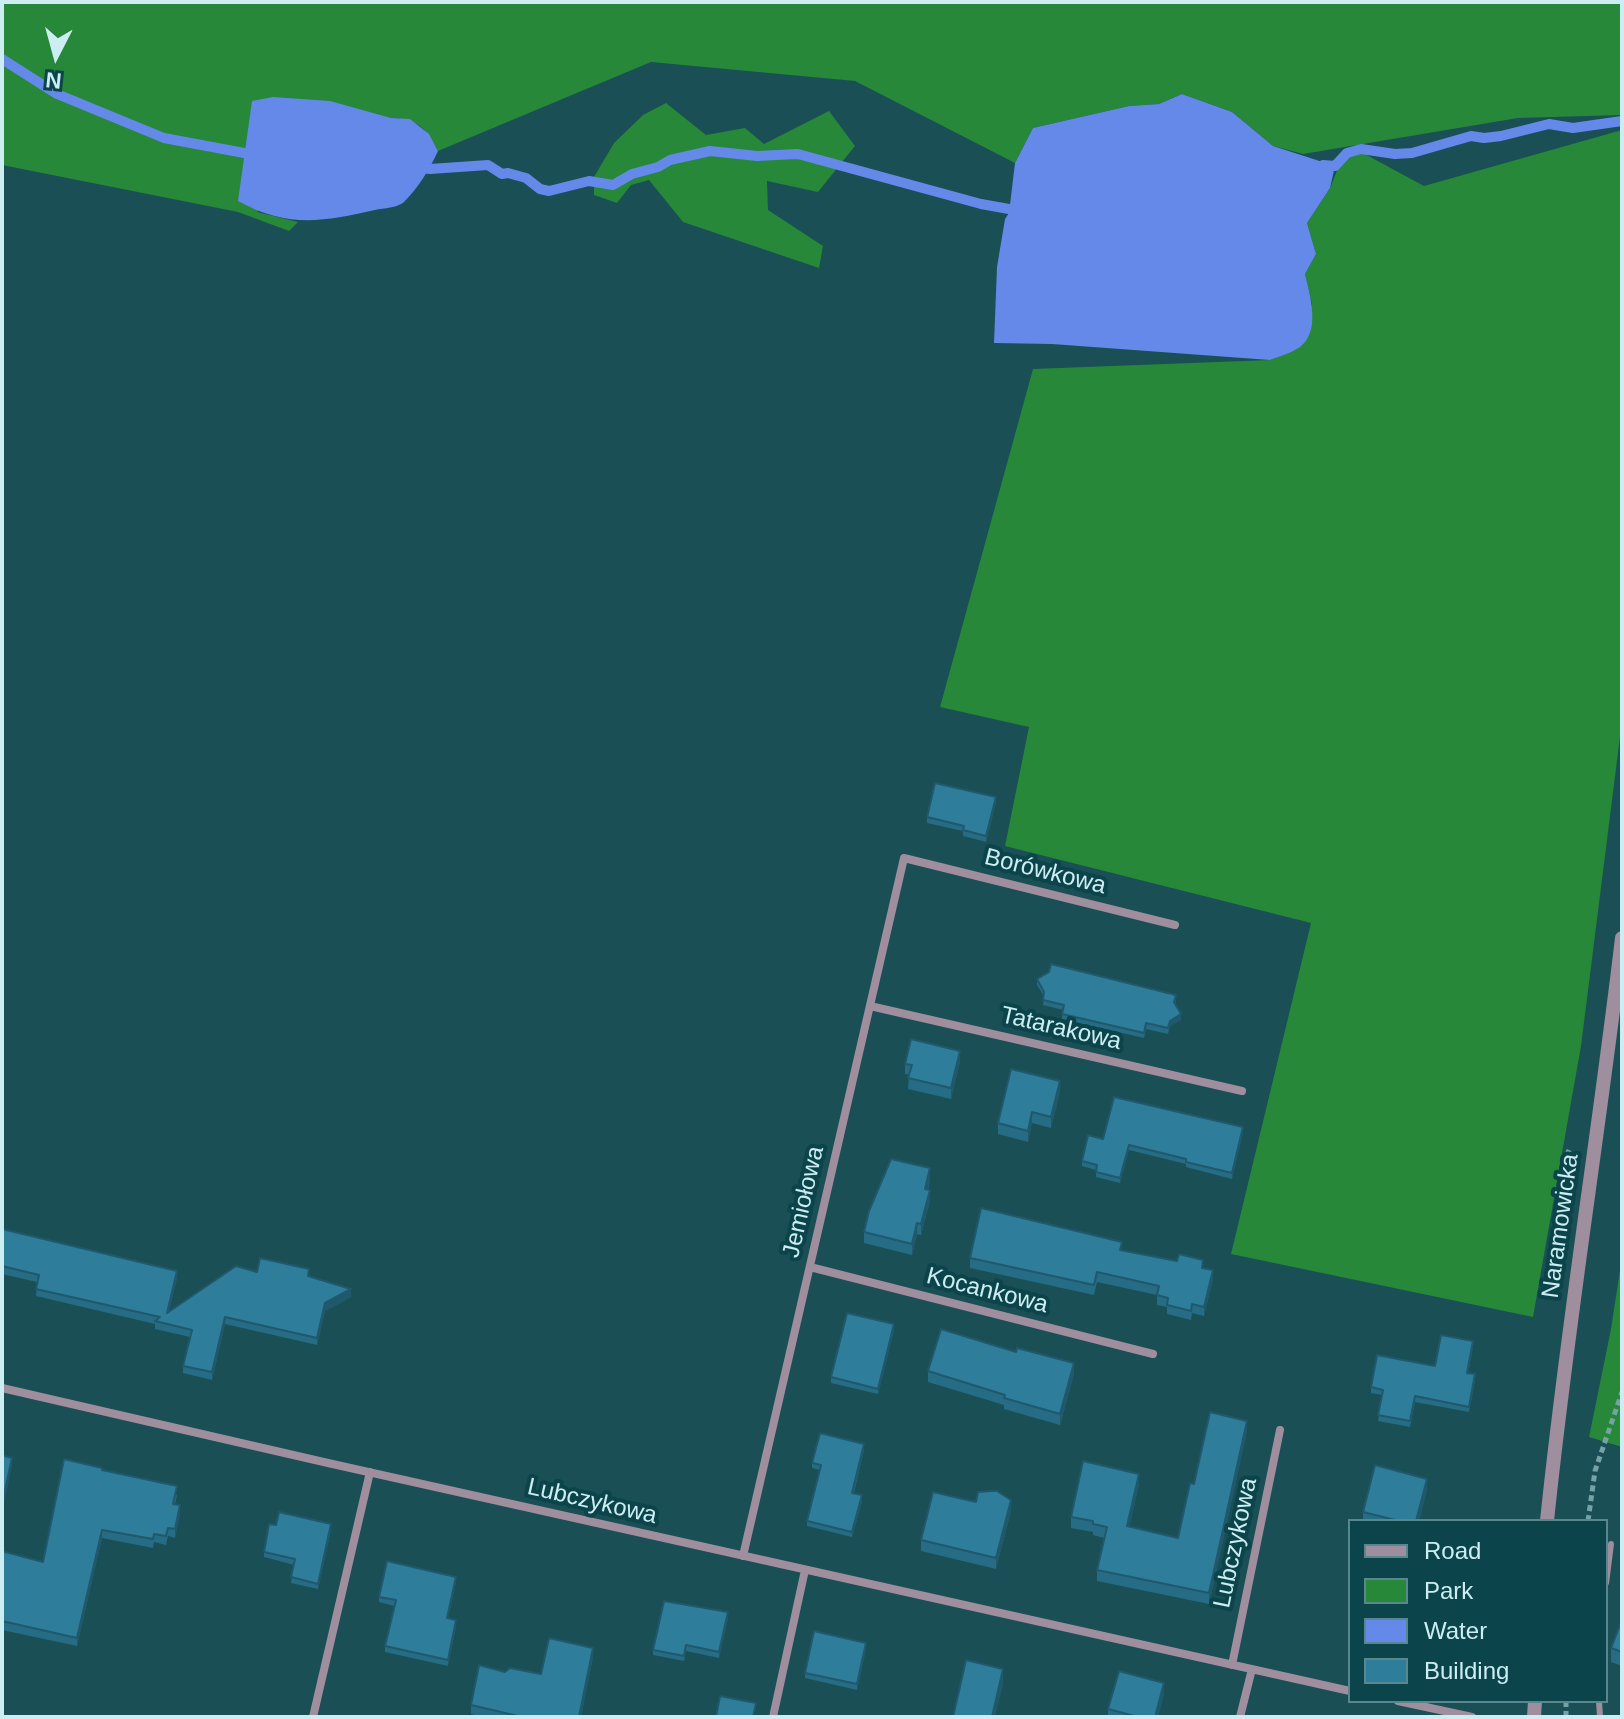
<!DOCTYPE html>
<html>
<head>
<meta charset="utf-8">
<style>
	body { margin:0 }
	#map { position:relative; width:1624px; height:1719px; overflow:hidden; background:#194f55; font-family:Arial,sans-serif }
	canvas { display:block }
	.frame { position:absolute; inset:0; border:4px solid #ccedf1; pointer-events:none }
	.legend { position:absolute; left:1348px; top:1519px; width:260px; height:184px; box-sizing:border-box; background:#0b444a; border:2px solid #58888d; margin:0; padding:10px 14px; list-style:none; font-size:24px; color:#ccedf1 }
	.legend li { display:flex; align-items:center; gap:16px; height:40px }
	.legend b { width:40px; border:2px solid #58888d }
	.north { position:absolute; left:16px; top:16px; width:80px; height:80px; -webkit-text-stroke:6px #0b444a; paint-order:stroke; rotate:186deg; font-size:22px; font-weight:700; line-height:32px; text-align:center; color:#ccedf1 }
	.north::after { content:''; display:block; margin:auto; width:28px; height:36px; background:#ccedf1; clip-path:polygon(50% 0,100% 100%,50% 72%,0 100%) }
</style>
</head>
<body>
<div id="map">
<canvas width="1624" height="1719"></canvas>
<div class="frame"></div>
<ul class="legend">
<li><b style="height:10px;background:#9f8e9e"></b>Road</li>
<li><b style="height:22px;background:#268838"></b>Park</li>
<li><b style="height:22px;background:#6489e8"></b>Water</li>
<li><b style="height:22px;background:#2d7d9b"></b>Building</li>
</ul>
<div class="north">N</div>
</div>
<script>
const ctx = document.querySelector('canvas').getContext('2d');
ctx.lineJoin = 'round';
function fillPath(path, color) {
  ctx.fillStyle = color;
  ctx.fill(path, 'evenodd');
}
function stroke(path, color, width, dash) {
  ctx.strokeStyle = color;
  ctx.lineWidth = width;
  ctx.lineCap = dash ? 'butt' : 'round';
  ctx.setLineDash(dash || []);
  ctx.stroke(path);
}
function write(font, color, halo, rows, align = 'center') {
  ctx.font = font + ' Arial,sans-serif';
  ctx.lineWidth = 8;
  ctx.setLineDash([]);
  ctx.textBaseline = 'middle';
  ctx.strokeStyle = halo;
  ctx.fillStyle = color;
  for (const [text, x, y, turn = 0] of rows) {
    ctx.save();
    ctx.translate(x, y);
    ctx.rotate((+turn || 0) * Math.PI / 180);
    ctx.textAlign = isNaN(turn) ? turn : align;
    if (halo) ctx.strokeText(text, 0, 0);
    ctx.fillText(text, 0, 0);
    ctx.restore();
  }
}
fillPath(new Path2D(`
	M2 2H1622V115L1518 118 1303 154 1273 146 1232 112 1182 94 1159 104 1129 106 1033 128 1015 163 855 81 651 62 438 151C426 128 418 119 391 118L257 212 298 222 289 231 238 212 2 165Z
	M666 103 706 135 745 128 764 144 829 111 855 146 818 192 767 181 768 210 823 246 819 268 683 222 649 180 631 185 617 203 594 195V177L614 143 643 115Z
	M1622 130V721L1581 1046 1533 1317 1231 1254 1311 923 1005 846 1029 727 940 707 1033 369 1270 360 1297 349 1312 304 1305 274 1316 254 1307 223 1330 188 1341 161 1361 152 1424 186Z
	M1622 1257V1447L1589 1437 1611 1329Z`), '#268838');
fillPath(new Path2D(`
	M1182 94 1232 112 1273 146 1335 166 1330 188 1307 223 1316 254 1305 274C1310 295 1321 331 1300 347 1292 353 1280 356 1270 360L1052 344 994 343 997 267 1005 219 1009 213 1015 163 1033 128 1129 106 1159 104Z
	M273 97 330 101 391 118 410 119 429 134 438 151C430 169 418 188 404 202 397 208 384 208 375 210 322 222 287 228 238 201L252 101Z`), '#6489e8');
stroke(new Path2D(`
	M2 59 57 94 164 138 255 155
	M1323 165 1335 166 1347 153 1361 149 1395 154 1412 153 1471 136 1484 138 1501 136 1549 124 1573 128 1622 121
	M419 168 430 169 488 165 502 174 508 173 526 178 540 189 549 191 589 181 613 185 632 174 658 167 670 160 710 151 757 156 798 154 981 204 1009 209H1022`), '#6489e8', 10);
stroke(new Path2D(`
	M1569 1150 1563 1165 1565 1168 1572 1170
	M1588 1521 1595 1471 1622 1392
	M1566 1701V1717`), '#76a1a6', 5, [6, 4]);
stroke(new Path2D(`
	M1606 1583 1611 1544
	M1599 1701 1600 1717`), '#9f8e9e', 6);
stroke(new Path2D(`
	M870 1006 1242 1091
	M810 1267 1153 1354
	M2 1388 328 1463 1350 1691
	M743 1556 904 858 1175 925
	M1232 1665 1280 1430
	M1398 1701 1472 1717
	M313 1717 370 1472
	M773 1717 805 1570
	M1240 1717 1252 1669`), '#9f8e9e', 8);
stroke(new Path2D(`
	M1547 1521C1567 1326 1599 1133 1622 938
	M1534 1717 1535 1701`), '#9f8e9e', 14);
fillPath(new Path2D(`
	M996 802 986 842 963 836V831L927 823V817Z
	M1037 979 1176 1000 1175 1004 1181 1020 1170 1026 1168 1034 1146 1029 1144 1038 1062 1019 1063 1010 1043 1005 1044 996 1037 985Z
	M960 1062 951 1099 908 1089 909 1075 905 1074V1064Z
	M1060 1092 1051 1128 1032 1123 1028 1142 998 1134V1123Z
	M1243 1132 1232 1179 1186 1167V1164L1129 1150 1120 1183 1096 1177V1170L1082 1166V1161L1103 1139Z
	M930 1179 928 1190 930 1201 921 1235 917 1234 912 1255 864 1243V1232Z
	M2 1229 177 1278 169 1311 257 1272 309 1277 351 1297 325 1311 317 1345 225 1324 212 1380 183 1373V1366L190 1337 155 1329V1324L36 1296 37 1282 2 1274Z
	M1122 1250 1203 1268 1213 1279 1204 1316 1192 1313 1191 1320 1167 1314V1307L1157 1305V1295L1097 1282 1094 1295 970 1268V1258Z
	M894 1330 878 1394 831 1383V1377Z
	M1473 1347 1468 1373 1475 1380 1469 1412 1415 1402 1410 1427 1378 1421 1382 1395 1371 1393V1387L1435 1366Z
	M928 1371 1074 1374 1060 1425 1004 1409V1405L928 1382Z
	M1247 1431 1209 1604 1097 1581V1570L1104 1538 1093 1535V1532L1071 1528V1517L1139 1485 1129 1527 1178 1538 1194 1484Z
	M864 1450 854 1493 862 1501 852 1537 807 1526V1521L820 1470 812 1468V1463Z
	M102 1470 177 1495 175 1504 180 1514 175 1538 168 1536 166 1545 154 1542 153 1548 102 1538 77 1646 2 1630V1551L43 1562Z
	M1427 1490 1419 1521H1363V1512Z
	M976 1502 1011 1511 996 1569 921 1551V1540Z
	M276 1525 331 1530 318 1589 291 1583 294 1565 264 1557V1552Z
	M456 1582 448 1619 456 1626 448 1666 385 1652V1646L394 1606 379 1602V1597Z
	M728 1618 719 1658 686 1651 684 1661 653 1655V1650Z
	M1622 1620V1666L1611 1662V1648Z
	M866 1649 857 1690 805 1678V1673Z
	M593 1657 581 1717H483L471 1714V1705L505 1672 541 1674Z
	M1164 1694 1158 1717H1108V1709Z`), '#276c85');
fillPath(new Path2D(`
	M996 797V802L986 842V836Z
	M1181 1014V1020L1170 1026 1168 1034 1170 1021Z
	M960 1051V1062L951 1099V1088Z
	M1060 1081V1092L1051 1128V1117Z
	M1032 1112V1123L1028 1142V1131Z
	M1243 1127V1132L1232 1179V1173Z
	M1129 1145V1150L1120 1183V1178Z
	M930 1168V1179L925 1200V1189Z
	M930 1190V1201L921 1235V1224Z
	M917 1223V1234L912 1255V1244Z
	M1213 1270V1279L1204 1316V1307Z
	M177 1271V1278L167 1320V1313Z
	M351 1289V1297L325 1311 317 1345V1338L325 1303Z
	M225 1317V1324L212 1380V1372Z
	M894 1324V1330L878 1394V1389Z
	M1074 1363V1374L1060 1425V1414Z
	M1247 1421V1431L1209 1604V1593Z
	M864 1444V1450L852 1498V1493Z
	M12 1458V1466L3 1508V1499Z
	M1139 1474V1485L1127 1537V1526Z
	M1427 1479V1490L1419 1521H1416Z
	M862 1495V1501L852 1537V1532Z
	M1011 1500V1511L996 1569V1558Z
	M180 1505V1514L175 1538V1529Z
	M331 1524V1530L318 1589V1584Z
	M102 1530V1538L77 1646V1638Z
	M456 1577V1582L447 1624V1618Z
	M728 1612V1618L719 1658V1652Z
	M456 1620V1626L448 1666V1660Z
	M866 1643V1649L857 1690V1684Z
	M593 1648V1657L581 1717H579Z
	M1003 1669V1685L995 1717H992Z
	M1164 1683V1694L1158 1717H1155Z`), '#20586c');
const building = new Path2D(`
	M935 783 996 797 986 836 963 830 964 826 927 817Z
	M1051 964 1176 995 1174 1002 1181 1014 1170 1021 1168 1028 1146 1023 1144 1033 1062 1014 1064 1005 1043 1000 1044 992 1037 979 1049 972Z
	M911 1039 960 1051 951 1088 908 1078 912 1065 905 1064Z
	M1011 1069 1060 1081 1051 1117 1032 1112 1028 1131 998 1123Z
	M1114 1097 1243 1127 1232 1173 1186 1162V1159L1129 1145 1120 1178 1096 1172 1097 1165 1082 1161 1088 1135 1103 1139Z
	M891 1159 930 1168 925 1189 930 1190 921 1224 917 1223 912 1244 864 1232 869 1211Z
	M981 1208 1122 1242 1120 1250 1177 1261 1179 1254 1203 1260 1202 1268 1213 1270 1204 1307 1192 1304 1191 1311 1167 1305 1168 1298 1157 1295 1159 1286 1097 1272 1094 1285 970 1258Z
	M2 1229 177 1271 167 1313 236 1266 257 1272 260 1258 309 1269 308 1276 351 1289 325 1303 317 1338 225 1317 212 1372 183 1366 192 1330 155 1321 160 1317 36 1289 39 1275 2 1266Z
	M847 1313 894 1324 878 1389 831 1377Z
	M941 1329 1016 1352 1017 1348 1074 1363 1060 1414 1004 1398 1005 1395 928 1371Z
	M1441 1335 1473 1341 1467 1373 1475 1374 1469 1407 1415 1396 1410 1421 1378 1415 1383 1390 1371 1387 1377 1355 1435 1366Z
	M1210 1412 1247 1421 1209 1593 1097 1570 1107 1527 1093 1524V1521L1071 1517 1083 1461 1139 1474 1127 1526 1178 1538 1190 1483 1194 1484Z
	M820 1433 864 1444 852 1493 862 1495 852 1532 807 1521 821 1465 812 1463Z
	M2 1455 12 1458 3 1499H2Z
	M64 1459 102 1468V1470L177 1486 173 1504 180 1505 175 1529 168 1528 166 1536 154 1534 153 1539 102 1530 77 1638 2 1621V1551L43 1562Z
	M1375 1465 1427 1479 1416 1521H1399L1363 1512Z
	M991 1491H997L1011 1500 996 1558 921 1540 933 1492 976 1502 978 1492Z
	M279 1512 331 1524 318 1584 291 1577 295 1559 264 1552 269 1524 276 1525Z
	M387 1561 456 1577 447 1618 456 1620 448 1660 385 1646 396 1600 379 1597Z
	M664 1601 728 1612 719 1652 686 1645 684 1656 653 1650Z
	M1622 1620V1652L1611 1648Z
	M814 1631 866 1643 857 1684 805 1673Z
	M549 1638 593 1648 579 1717H522L471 1705 479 1665 505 1672 510 1668 541 1674Z
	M966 1660 1003 1669 992 1717H953Z
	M1119 1671 1164 1683 1155 1717H1138L1108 1709Z
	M720 1696 756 1703 753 1717H716Z`);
fillPath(building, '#2d7d9b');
stroke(building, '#20586c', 2);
write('24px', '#ccedf1', '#0b444a', [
	["Borówkowa",1045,872,14],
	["Tatarakowa",1061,1029,13],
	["Jemiołowa",804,1202,-77],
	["Naramowicka",1561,1226,-82],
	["Kocankowa",987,1291,14],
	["Lubczykowa",592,1502,13],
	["Lubczykowa",1236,1543,-78]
]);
</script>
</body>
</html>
